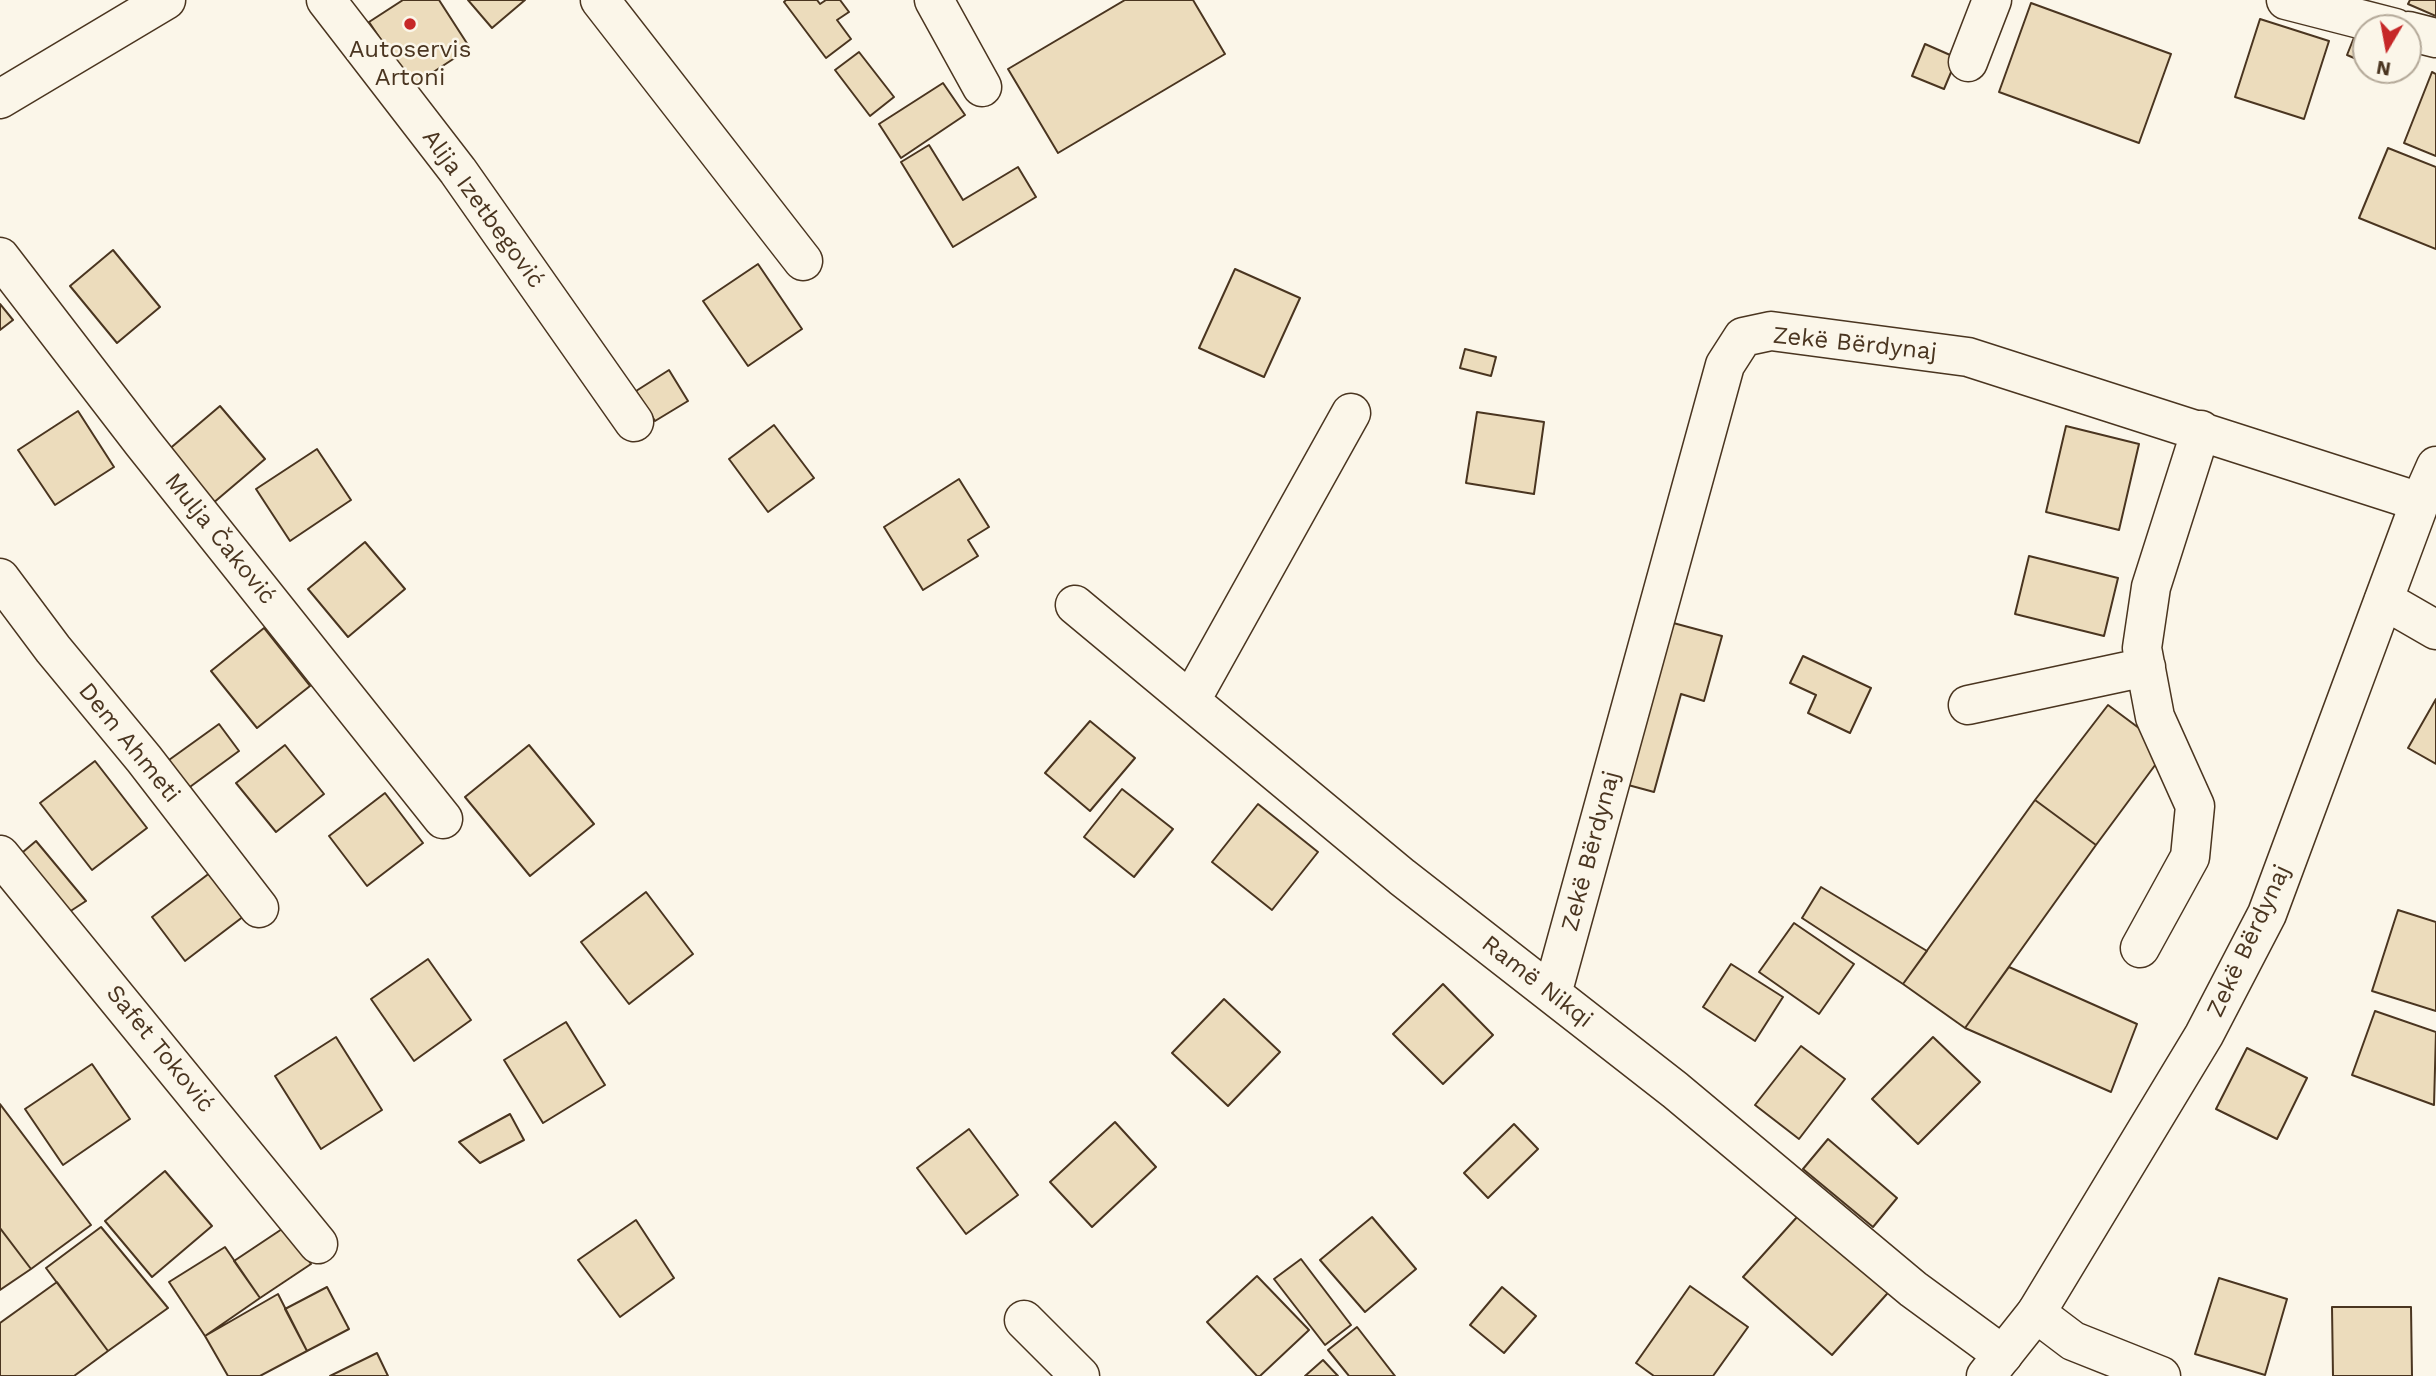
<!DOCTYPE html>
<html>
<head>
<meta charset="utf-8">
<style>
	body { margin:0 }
	#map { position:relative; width:2436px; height:1376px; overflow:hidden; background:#fbf6e9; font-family:"Work Sans",sans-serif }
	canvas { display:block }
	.north { position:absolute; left:2352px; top:14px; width:70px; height:70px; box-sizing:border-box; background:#fbf6e9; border:2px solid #b4a999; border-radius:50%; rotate:190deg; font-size:19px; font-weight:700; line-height:28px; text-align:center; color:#4a3520 }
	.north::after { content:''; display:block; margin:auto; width:24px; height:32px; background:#c62828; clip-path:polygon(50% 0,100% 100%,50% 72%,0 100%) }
</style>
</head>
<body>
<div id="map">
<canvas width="2436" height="1376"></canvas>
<div class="north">N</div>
</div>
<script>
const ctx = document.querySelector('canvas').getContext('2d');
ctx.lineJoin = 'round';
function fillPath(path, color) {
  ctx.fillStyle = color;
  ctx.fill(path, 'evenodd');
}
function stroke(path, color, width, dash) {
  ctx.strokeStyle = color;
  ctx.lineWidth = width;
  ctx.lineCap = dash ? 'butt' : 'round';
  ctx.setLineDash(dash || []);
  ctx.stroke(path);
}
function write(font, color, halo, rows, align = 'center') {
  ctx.font = font + ' "Work Sans",sans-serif';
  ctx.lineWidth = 5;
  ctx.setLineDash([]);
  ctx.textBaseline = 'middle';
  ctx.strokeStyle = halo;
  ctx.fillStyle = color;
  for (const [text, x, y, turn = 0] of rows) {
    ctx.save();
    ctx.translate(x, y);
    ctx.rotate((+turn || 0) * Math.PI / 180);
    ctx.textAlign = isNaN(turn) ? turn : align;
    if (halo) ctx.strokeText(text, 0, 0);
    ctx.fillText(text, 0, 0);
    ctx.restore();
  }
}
const building = new Path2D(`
	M403 0H439L470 48 412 86 369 22Z
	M468 0H525L492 28Z
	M786 0H817L820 4 826 0H840L849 12 837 20 851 39 826 58 784 2Z
	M1125 0H1193L1225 54 1058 153 1008 69Z
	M2410 0H2436V16L2408 4Z
	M2031 3 2171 54 2139 143 1999 92Z
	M2260 19 2329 41 2304 119 2235 97Z
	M2355 35 2366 39V63L2347 55Z
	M1925 44 1957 58 1944 89 1912 76Z
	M859 52 894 97 870 116 835 70Z
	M2432 72 2436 74V156L2404 143Z
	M943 83 965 115 901 158 879 124Z
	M929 145 963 200 1018 167 1036 197 953 247 901 162Z
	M2388 148 2436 167V249L2359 218Z
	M113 250 160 307 117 343 70 286Z
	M758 264 802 329 748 366 703 301Z
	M1235 269 1300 298 1264 377 1199 348Z
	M0 304 13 320 0 330Z
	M1465 349 1496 357 1491 376 1460 368Z
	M669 370 688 401 655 421 636 391Z
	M220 406 265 459 212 504 167 451Z
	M78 411 114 467 55 505 18 450Z
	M1477 412 1544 422 1534 494 1466 483Z
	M774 425 814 478 768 512 729 459Z
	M2066 426 2139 444 2119 530 2046 512Z
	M317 449 351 500 290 541 256 489Z
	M959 479 989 527 968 540 978 556 923 590 884 527Z
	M365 542 405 589 348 637 308 589Z
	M2029 556 2118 578 2104 636 2015 614Z
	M1662 620 1722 636 1704 701 1681 694 1654 792 1617 782Z
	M264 628 310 686 257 728 211 671Z
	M1803 656 1871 688 1850 733 1808 713 1816 695 1790 683Z
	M2436 699V764L2408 748Z
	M2108 705 2167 749 2096 845 2035 800Z
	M1090 721 1135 758 1090 811 1045 773Z
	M219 724 239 751 183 792 162 765Z
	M285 745 324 794 276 832 236 783Z
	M529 745 594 824 530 876 465 797Z
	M95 761 147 828 92 870 40 803Z
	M1122 789 1173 829 1134 877 1084 837Z
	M385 793 423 843 367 886 329 836Z
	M2035 800 2096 845 1965 1028 1903 984Z
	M1258 804 1318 852 1272 910 1212 862Z
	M36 841 86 901 66 914 17 857Z
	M211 872 244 916 185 961 152 917Z
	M1821 887 1927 951 1903 984 1802 918Z
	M646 892 693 954 629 1004 581 942Z
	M2398 910 2436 922V1011L2372 991Z
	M1794 923 1854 964 1819 1014 1759 972Z
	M428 959 471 1020 414 1061 371 999Z
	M1731 964 1783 997 1755 1041 1703 1007Z
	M2009 967 2137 1024 2111 1092 1965 1028Z
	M1443 984 1493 1035 1443 1084 1393 1034Z
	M1224 999 1280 1052 1228 1106 1172 1053Z
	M2375 1011 2436 1032 2434 1105 2352 1075Z
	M566 1022 605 1085 543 1123 504 1060Z
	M336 1037 382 1110 321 1149 275 1076Z
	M1933 1037 1980 1082 1918 1144 1872 1099Z
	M1801 1046 1845 1079 1799 1139 1755 1105Z
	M2247 1048 2307 1078 2277 1139 2216 1109Z
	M92 1064 130 1119 63 1165 25 1109Z
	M0 1104 91 1225 31 1269 0 1228Z
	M510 1114 524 1140 480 1163 459 1142Z
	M1115 1122 1156 1167 1092 1227 1050 1182Z
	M1514 1124 1538 1149 1488 1198 1464 1173Z
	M969 1129 1018 1195 966 1234 917 1168Z
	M1828 1139 1897 1198 1873 1227 1803 1169Z
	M165 1171 212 1226 152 1277 105 1221Z
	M1806 1207 1895 1285 1832 1355 1743 1277Z
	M1372 1217 1416 1269 1365 1312 1320 1260Z
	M636 1220 674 1278 620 1317 578 1260Z
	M101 1227 168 1308 108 1351 46 1268Z
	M285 1227 311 1264 260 1298 234 1261Z
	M0 1228 31 1269 0 1290Z
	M225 1247 260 1298 205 1336 169 1282Z
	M1301 1259 1351 1325 1325 1345 1274 1279Z
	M1257 1276 1309 1330 1260 1376H1257L1207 1322Z
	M2219 1278 2287 1299 2265 1375 2195 1354Z
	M57 1282 108 1351 74 1376H0V1323Z
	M1690 1286 1748 1327 1713 1376H1654L1636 1363Z
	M327 1287 349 1329 307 1351 285 1309Z
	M1502 1287 1536 1316 1504 1353 1470 1325Z
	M278 1294 307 1351 260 1376H228L205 1336Z
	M2332 1307H2411L2412 1376H2333Z
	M1357 1327 1395 1376H1349L1328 1350Z
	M377 1353 388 1376H330Z
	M1323 1360 1338 1376H1305Z`);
fillPath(building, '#ecdcbc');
stroke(building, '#4a3520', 2);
const minor = new Path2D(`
	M326 0 458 171 634 422
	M600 0 803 261
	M934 0 982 87
	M2286 0 2395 28
	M2408 31 2436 38
	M1968 62 1992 0
	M0 257 143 443 443 819
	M0 578 53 649 144 759 259 908
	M2384 600 2436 630
	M1075 605 1402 877 1675 1090 1913 1289 2003 1355
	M1191 700 1351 413
	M1968 705 2146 667
	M0 855 318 1244
	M2140 948 2190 857 2195 806 2155 717 2142 648 2151 587 2201 430
	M1552 994 1725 365 1743 337 1771 331 1968 357 2420 502
	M2036 1313 2073 1341 2161 1376
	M1024 1320 1080 1376`);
const major = new Path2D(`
	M0 99 166 0
	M1986 1376 2036 1313 2204 1035 2267 914 2420 502 2436 466`);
stroke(minor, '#4a3520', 41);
stroke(major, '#4a3520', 41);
stroke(minor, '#fbf6e9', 38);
stroke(major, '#fbf6e9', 38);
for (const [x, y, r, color] of [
	[410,24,7,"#c62828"]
]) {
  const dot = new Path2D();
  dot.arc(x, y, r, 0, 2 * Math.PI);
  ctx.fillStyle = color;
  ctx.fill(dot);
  stroke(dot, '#fbf6e9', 2.5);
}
write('24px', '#4a3520', '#fbf6e9', [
	["Autoservis",410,50],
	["Artoni",410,78]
]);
write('24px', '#4a3520', '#fbf6e9', [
	["Alija Izetbegović",483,209,54],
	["Zekë Bërdynaj",1855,344,6],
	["Mulja Čaković",220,539,51],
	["Dem Ahmeti",129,743,51],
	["Zekë Bërdynaj",1591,851,-75],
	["Zekë Bërdynaj",2249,941,-65],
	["Ramë Nikqi",1537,982,38],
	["Safet Toković",160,1049,51]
]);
</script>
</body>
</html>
